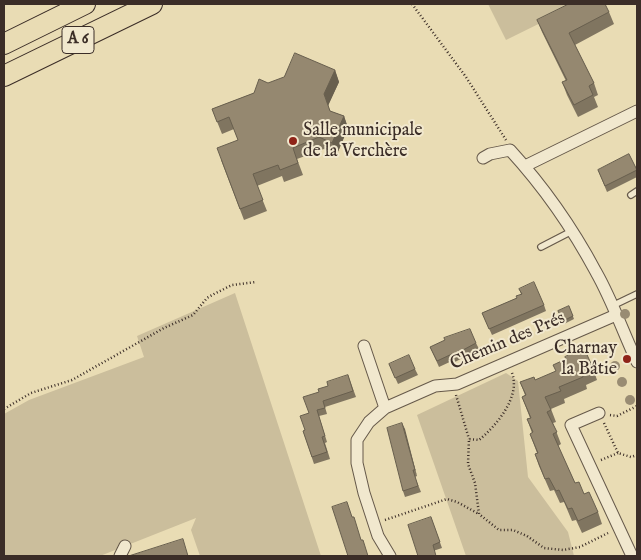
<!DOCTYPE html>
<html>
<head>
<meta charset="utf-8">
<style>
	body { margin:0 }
	#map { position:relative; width:641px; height:560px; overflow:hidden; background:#e9dcb4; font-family:"IM FELL English",serif }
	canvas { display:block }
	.frame { position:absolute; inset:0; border:5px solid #3b2d27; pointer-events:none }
</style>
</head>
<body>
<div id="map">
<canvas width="641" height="560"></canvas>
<div class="frame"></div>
</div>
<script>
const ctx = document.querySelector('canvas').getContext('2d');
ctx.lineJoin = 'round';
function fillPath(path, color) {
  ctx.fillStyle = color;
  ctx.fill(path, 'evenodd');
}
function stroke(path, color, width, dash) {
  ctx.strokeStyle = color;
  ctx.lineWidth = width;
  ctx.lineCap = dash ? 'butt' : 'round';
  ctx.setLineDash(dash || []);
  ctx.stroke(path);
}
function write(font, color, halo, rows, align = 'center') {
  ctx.font = font + ' "IM FELL English",serif';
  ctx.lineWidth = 4;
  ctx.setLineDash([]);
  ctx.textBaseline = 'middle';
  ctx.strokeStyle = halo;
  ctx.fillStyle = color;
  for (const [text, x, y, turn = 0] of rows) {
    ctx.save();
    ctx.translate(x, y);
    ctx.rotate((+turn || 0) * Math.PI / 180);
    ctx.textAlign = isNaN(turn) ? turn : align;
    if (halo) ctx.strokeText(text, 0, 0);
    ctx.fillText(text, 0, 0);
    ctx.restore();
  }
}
fillPath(new Path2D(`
	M488 4H579L506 40Z
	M235 293 321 556H200L191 530 196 518 100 556H4V414L29 400 144 357 137 336Z
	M506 373 518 381 528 477 568 532 574 556H466L417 415Z`), '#cbbe9c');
const lane = new Path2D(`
	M631 195 637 191
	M541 247 572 231
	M612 306 637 294`);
const street = new Path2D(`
	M483 158 490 154 510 150C543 186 573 229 596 272 612 300 623 332 637 362
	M525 166 637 111
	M364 346 385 408
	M599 413 571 425 632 556
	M120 556 125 546
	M390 556 378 536 364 493 357 463V440L369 422 385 408 435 386 457 384 616 315`);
const highway = new Path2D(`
	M4 44 85 4
	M4 76 152 4`);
stroke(lane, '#66594a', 8);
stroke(street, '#66594a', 13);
stroke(highway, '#3b2d27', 22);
stroke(new Path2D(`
	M412 4 466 77 506 140
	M512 373C521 397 496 426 479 440L469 439 468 464 475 483 479 514 499 530H513L527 536 544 548 563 550 580 547 608 533
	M456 395 469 439
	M4 409 31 393 72 380 164 328 193 315 207 298 214 294 232 285 256 282
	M610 415 617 416 637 406
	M604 423 618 453 631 457 637 455
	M601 460 618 453
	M385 520 447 499 457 502 479 514`), '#3b2d27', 2.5, [1, 2.5]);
stroke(lane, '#f1e8ce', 5.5);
stroke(street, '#f1e8ce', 11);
stroke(highway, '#e9dcb4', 20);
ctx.fillStyle = '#998c73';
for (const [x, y] of [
	[625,314],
	[609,349],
	[615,366],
	[622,382],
	[630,400]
]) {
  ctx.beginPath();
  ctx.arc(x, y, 5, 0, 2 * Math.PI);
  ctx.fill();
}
fillPath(new Path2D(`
	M609 12 614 24 575 45 594 83 598 95 594 97 598 107 578 117 567 95 562 82 566 81 542 32 537 20Z
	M335 70 339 82 328 105 330 111 344 116 348 128 337 154 324 149 297 159 303 175 284 182 282 176 257 186 267 211 244 220 221 160 238 140 234 129 222 134 212 109 254 93 268 83Z
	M629 154 637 171V177L607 192 598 170Z
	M519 289 544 305 546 311 492 335 482 313 517 298 521 294Z
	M569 306 574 319 564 324 558 311Z
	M476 343 479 349 455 362 454 360 439 367 430 347Z
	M389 364 415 369 418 375 398 384Z
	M593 368 597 380 586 385 587 389 564 399 565 403 551 409 556 422 553 423 561 444 558 446 575 483 598 512 602 524 582 533 576 520 572 521 564 502 560 503 554 490 550 491 539 466 535 454 537 453 530 434 532 433 527 419 530 418 522 397 525 395 520 382 535 380Z
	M348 375 356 397 325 407 327 414 319 416 327 442 325 443 330 459 314 464 303 431 305 430 309 413 328 386Z
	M402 423 417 476 415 477 421 492 405 497 403 491Z
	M431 517 442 548 418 556Z`), '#807560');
fillPath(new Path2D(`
	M335 70 339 82 328 106 324 94Z
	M344 116 348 128 337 154 332 143Z
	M402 423 405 429 417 476 415 470Z`), '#685f4e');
const building = new Path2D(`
	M569 4H605L609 12 569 33 594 83 589 86 593 95 574 105 562 82 567 80 537 20Z
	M295 53 335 70 324 94 330 111 344 116 332 143 319 137 293 148 298 163 280 170 278 165 253 174 263 200 240 209 217 148 238 140 229 117 217 122 212 109 254 93 259 79 268 83 284 77Z
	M629 154 637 170 605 186 598 170Z
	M534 282 544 305 489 329 482 313 517 298 516 296 522 294 519 289Z
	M569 306 573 316 563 321 558 311Z
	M470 329 476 343 452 356V354L437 361 430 347 445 340 444 338Z
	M584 348 593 368 582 372 583 377 559 387 561 391 545 397 551 410 547 412 557 432 553 434 566 463 575 483 579 482 584 494 589 492 598 512 578 521 572 508 568 509 559 490 556 491 549 478 545 479 535 454 538 453 530 434 533 432 527 419 531 418 522 397 526 395 520 382 534 377 535 380 556 371 553 365 566 359 565 357Z
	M409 355 415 369 395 378 389 364Z
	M348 375 353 391 323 401 325 408 317 410 325 436 322 437 327 452 312 457 303 431 305 430 300 416 309 413 303 397 319 392 318 389 328 386 327 382Z
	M402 423 415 470H413L418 486 403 491 387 428Z
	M347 502 352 517H354L361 540H363L368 556H348L332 507Z
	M431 517 440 542 433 545 436 556H418L408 525Z
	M183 539 188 556H129Z`);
fillPath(building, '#958870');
stroke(building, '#685f4e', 1);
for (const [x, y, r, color] of [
	[293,141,5,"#8f2418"],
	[627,359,5,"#8f2418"]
]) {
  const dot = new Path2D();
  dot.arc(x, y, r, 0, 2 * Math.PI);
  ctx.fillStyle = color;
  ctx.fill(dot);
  stroke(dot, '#f1e8ce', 2);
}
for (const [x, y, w] of [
	[78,40,32]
]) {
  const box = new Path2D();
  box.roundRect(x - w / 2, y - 13.5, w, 27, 4);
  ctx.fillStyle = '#f1e8ce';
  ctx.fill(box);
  stroke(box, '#3b2d27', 1);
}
write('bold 16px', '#3b2d27', null, [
	["A 6",78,40]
]);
write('18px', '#3b2d27', '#f1e8ce', [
	["Salle municipale",303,131],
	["de la Verchère",303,152],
	["Charnay",617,349,"right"],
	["la Bâtie",617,370,"right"]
], 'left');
write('18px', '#3b2d27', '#f1e8ce', [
	["Chemin des Prés",508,342,-23]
]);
</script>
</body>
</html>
